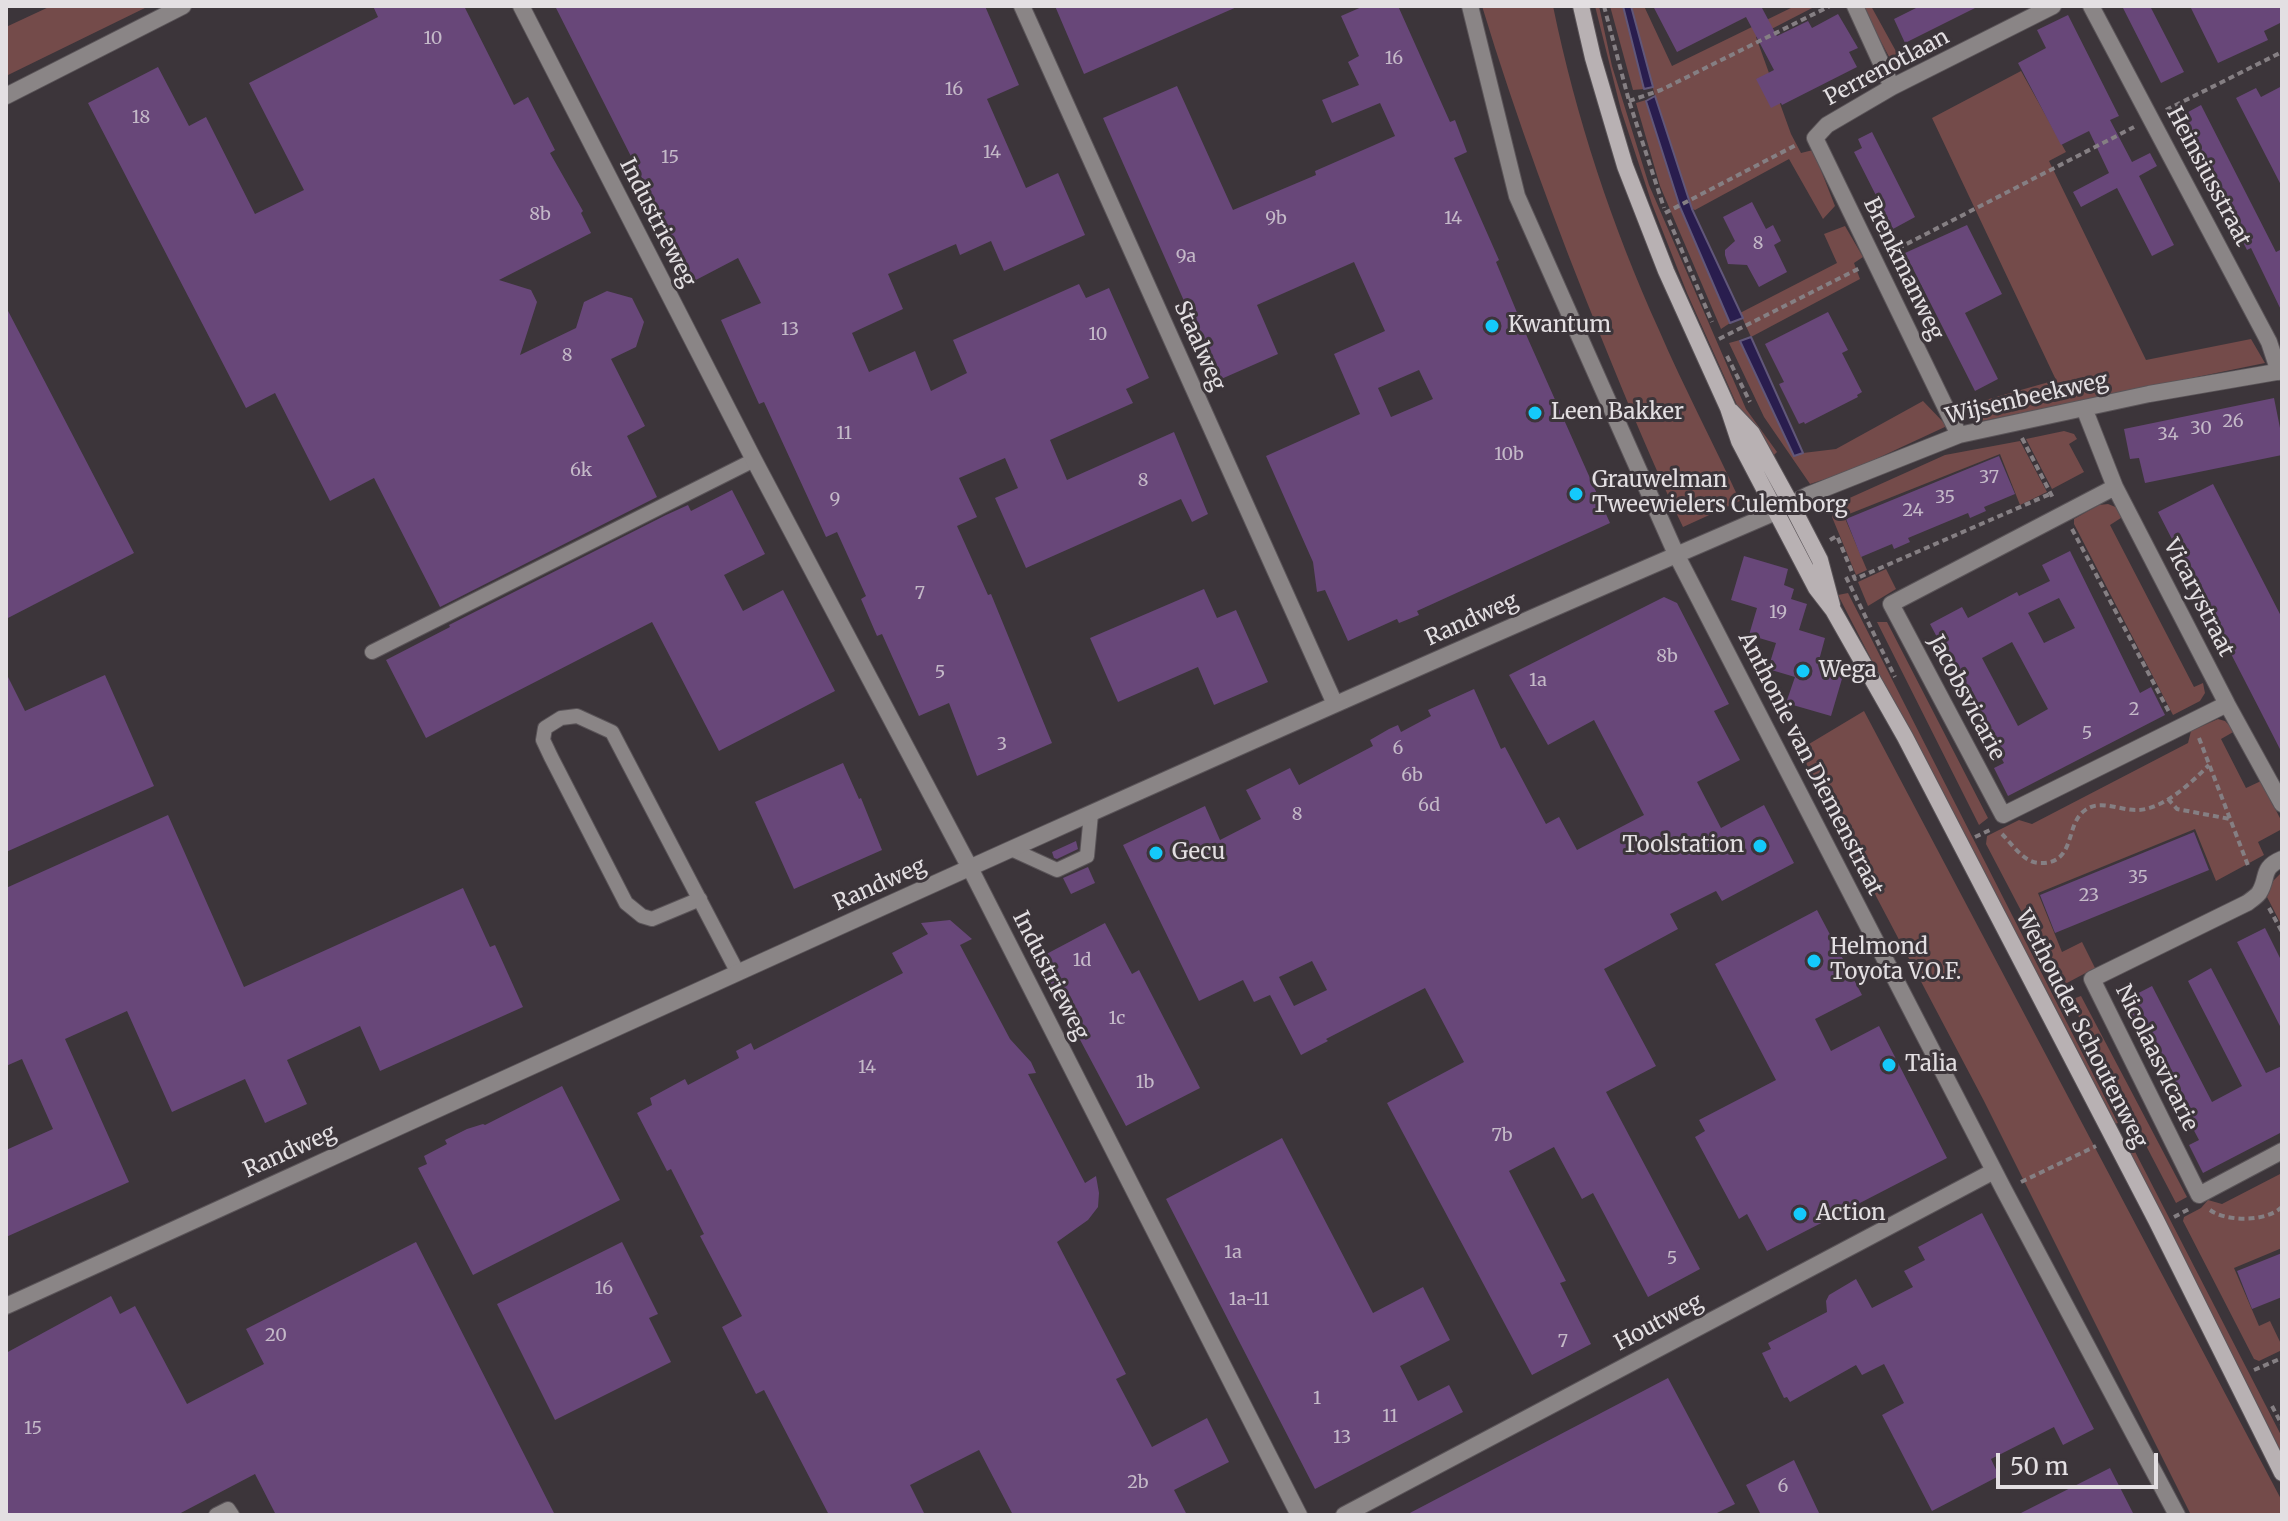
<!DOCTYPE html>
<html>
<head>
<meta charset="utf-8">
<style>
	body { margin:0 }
	#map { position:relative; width:2288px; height:1521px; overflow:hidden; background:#3c353a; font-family:Merriweather,serif }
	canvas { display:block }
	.frame { position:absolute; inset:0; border:8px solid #e3dfe2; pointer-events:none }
	.scale { position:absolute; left:1996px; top:1453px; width:162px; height:36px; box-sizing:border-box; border:4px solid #e3dfe2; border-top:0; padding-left:10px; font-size:24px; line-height:28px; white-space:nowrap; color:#e3dfe2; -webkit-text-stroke:6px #3c353a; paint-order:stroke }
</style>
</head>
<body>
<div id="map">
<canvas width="2288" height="1521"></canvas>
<div class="frame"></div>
<div class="scale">50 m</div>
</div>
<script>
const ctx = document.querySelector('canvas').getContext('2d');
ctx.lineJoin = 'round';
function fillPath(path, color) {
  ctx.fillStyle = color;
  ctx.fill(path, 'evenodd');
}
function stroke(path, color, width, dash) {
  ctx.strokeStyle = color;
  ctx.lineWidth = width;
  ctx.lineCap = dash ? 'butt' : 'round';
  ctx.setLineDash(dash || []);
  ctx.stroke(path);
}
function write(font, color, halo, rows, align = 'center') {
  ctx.font = font + ' Merriweather,serif';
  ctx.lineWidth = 6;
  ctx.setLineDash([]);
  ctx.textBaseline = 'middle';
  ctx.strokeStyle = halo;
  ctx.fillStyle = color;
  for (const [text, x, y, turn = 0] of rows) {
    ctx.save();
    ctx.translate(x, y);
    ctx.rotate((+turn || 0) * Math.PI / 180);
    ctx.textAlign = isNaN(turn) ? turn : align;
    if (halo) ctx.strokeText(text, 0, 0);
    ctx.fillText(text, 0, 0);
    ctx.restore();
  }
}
fillPath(new Path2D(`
	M51 6H149L6 76V27Z
	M1482 6H1553C1576 118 1612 226 1659 330 1684 388 1714 444 1740 501L1683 527C1653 465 1627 401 1601 337 1557 229 1516 118 1482 6Z
	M1595 6H1599L1612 66 1649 185 1746 409 1777 452 1773 456 1741 414 1687 293 1652 204 1621 110Z
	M1610 6H1623L1644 89 1633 90Z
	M1631 6H1644L1672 66 1795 6H1816L1756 37 1791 134 1801 153 1813 150 1835 206 1823 219 1789 159 1695 210 1692 209 1655 96Z
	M1862 6H1871L1903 64 1895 68Z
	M2021 71 2066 152 2049 161 2146 360 2251 339 2265 363 1982 421 1975 403 2056 380 1932 118Z
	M1646 100 1680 207 1730 323 1721 329 1660 186 1636 103Z
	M1845 226 1863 257 1854 263 1860 279 1751 337 1740 313 1837 263 1824 234Z
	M1740 340 1794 456 1803 453 1836 449 1923 401 1947 426 1850 471 1810 484 1764 417 1729 343Z
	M2064 431 2074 434 2077 439 2069 444 2084 472 2052 489 2026 439Z
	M2020 441 2047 492 2020 505 2000 454 1844 516 1867 570 1856 575 1832 517 1834 505 1945 455Z
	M2108 504 2118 508 2124 516 2110 525 2194 687 2203 683 2205 693 2200 701 2173 715 2074 524V519L2099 505Z
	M1886 569 1896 589 1868 606 1858 582Z
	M1848 593 2118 1123 2112 1125 1838 595Z
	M1877 622H1887L1988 818 1979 825Z
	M1864 711 2282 1501V1515H2191L1984 1101 1799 750Z
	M2218 719 2225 721 2235 731 2221 739 2246 788 2261 781 2282 822V829L2258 842 2264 855 2216 881 2195 829 2038 893 2062 952 2082 942 2095 968 2065 984 2059 983 1986 844 1987 836 2019 820 2032 824 2188 743 2191 731Z
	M2282 872V926L2267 897 2273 881Z
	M2081 996 2187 1197 2176 1203 2070 1000Z
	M2130 1142 2282 1437V1458C2232 1351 2175 1248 2122 1143Z
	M2282 1173V1248L2234 1268 2259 1326 2270 1321 2282 1346V1350L2259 1361 2254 1359 2183 1221 2184 1217 2201 1208 2208 1200 2222 1204Z`), '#744b4a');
const water = new Path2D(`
	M1623 6H1631L1653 87 1644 89Z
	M1655 96 1692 209 1743 318 1730 323 1680 207 1646 101Z
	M1751 337 1803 453 1794 456 1740 341Z`);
fillPath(water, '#291d4e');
stroke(water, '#61577a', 2);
fillPath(new Path2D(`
	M373 6H464L514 105 528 97 555 150 550 153 583 211 581 213 591 233 499 280 531 290 537 302 520 355 576 328 584 302 607 291 632 298 644 322 636 347 611 359 645 426 627 436 657 497 440 607 374 478 330 501 275 393 246 408 88 103 158 67 189 126 206 117 255 214 304 190 249 83 378 17Z
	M555 6H985L1019 85 987 99 1026 188 1058 173 1085 235 1004 271 991 241 960 255 956 244 888 274 903 309 852 333 869 372 915 351 931 391 967 373 953 340 1079 284 1086 298 1109 288 1149 378 1126 389 1133 403 1050 440 1067 480 1174 432 1208 514 1192 522 1181 499 1026 568 995 498 1018 488 1005 458 959 478 977 517 957 526 988 595 991 594 1052 743 977 776 949 703 919 716 882 634 877 636 861 599 866 596 837 532 826 537 764 402 759 404 721 320 761 303 738 258 694 281 664 220 658 223 643 193 648 190Z
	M1055 6H1239L1084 74Z
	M1364 6H1398L1450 122 1455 120 1467 152 1454 158 1499 260 1496 262 1528 339 1610 523 1417 611 1419 615 1399 623 1397 619 1348 641 1325 590 1317 592 1313 562 1266 456 1360 414 1334 354 1385 331 1354 262 1257 305 1278 354 1219 380 1103 118 1177 86 1233 210 1316 175 1315 171 1395 136 1380 103 1332 123 1322 100 1359 85 1348 62 1359 56 1341 16ZM1419 370 1433 399 1391 417 1378 388Z
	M1653 6H1766L1762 8 1777 36 1808 21 1812 28 1838 14 1858 48 1849 52 1857 67 1782 105 1781 103 1771 108 1756 79 1774 70 1746 17 1677 52Z
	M1920 6H1979L1905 43 1894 19Z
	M2122 6H2150L2184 72 2161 83Z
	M2190 6H2282V22L2264 31 2268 40 2218 63Z
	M2068 15 2119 116 2110 120 2132 162 2150 153 2157 166 2139 176 2174 245 2152 256 2117 188 2081 207 2073 192 2109 173 2089 131 2061 145 2018 63 2046 48 2037 30Z
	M2282 86V187L2236 98 2256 88 2261 97Z
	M2201 105 2276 252 2282 249V312L2251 248 2247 250 2179 117Z
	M1872 132 1915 217 1893 229 1854 152 1862 148 1858 139Z
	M1752 202 1766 229 1773 225 1781 241 1774 245 1787 272 1759 287 1747 265 1728 264 1725 255V250L1735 241 1723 217Z
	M1967 225 2002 294 1965 313 1998 379 1975 391 1905 253Z
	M6 307 134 553 6 619Z
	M1828 312 1848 350 1842 353 1862 392 1857 395 1858 397 1805 424 1804 422 1799 424 1779 384 1784 382 1765 344Z
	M2274 398 2282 438V455L2145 483 2139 458 2130 459 2124 429Z
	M1999 456 2015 494 1984 507 1986 511 1970 518 1968 513 1908 538 1910 542 1894 549 1892 544 1861 557 1846 519Z
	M2213 484 2282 618V753L2158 512Z
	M732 490 765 554 724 575 743 611 783 590 835 691 719 751 652 622 426 738 386 660 450 627 449 625 666 515 688 505 691 511Z
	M2070 551 2140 693 2151 687 2165 715 2008 796 1994 768 2004 763 1930 624 1962 607 1968 618 2017 592 2019 596 2050 581 2042 565ZM2059 598 2075 628 2044 643 2028 613ZM2012 642 2048 709 2018 726 1982 658Z
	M1744 556 1788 569 1784 585 1794 589 1791 599 1807 604 1799 630 1825 638 1818 664 1844 672 1831 716 1786 703 1795 677 1768 669 1776 643 1749 635 1757 608 1731 600Z
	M1204 589 1217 618 1236 610 1268 682 1214 705 1198 667 1118 702 1090 638Z
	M1664 597 1677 603 1729 704 1714 711 1740 760 1697 782 1721 828 1764 805 1794 863 1722 901 1716 891 1670 914 1678 929 1604 969 1656 1066 1606 1092 1700 1269 1648 1297 1593 1193 1582 1199 1554 1147 1509 1171 1566 1281 1560 1283 1591 1344 1532 1375 1387 1103 1464 1062 1425 988 1326 1039 1328 1041 1301 1055 1270 995 1254 1002 1243 980 1199 1001 1123 845 1205 806 1220 840 1261 819 1246 790 1290 768 1299 785 1373 746 1370 740 1389 729 1398 725 1401 732 1431 716 1428 710 1474 689 1501 749 1505 747 1546 824 1559 817 1577 850 1644 815 1594 720 1548 745 1509 675ZM1312 961 1327 990 1294 1006 1279 977Z
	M6 673 25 711 105 675 154 786 6 852Z
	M843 763 859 799 861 798 882 850 794 889 755 802Z
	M168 815 244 987 463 888 490 947 495 945 523 1007 380 1071 360 1026 287 1060 307 1104 265 1123 245 1079 172 1112 127 1011 65 1039 129 1182 6 1237V1150L53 1129 22 1059 6 1066V888Z
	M2194 832 2209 870 2055 933 2040 895Z
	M1076 841 1078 849 1057 859 1054 858 1052 852Z
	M1088 867 1095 883 1071 894 1063 878Z
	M1817 910 1862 995 1815 1019 1831 1051 1879 1026 1947 1158 1767 1251 1747 1214 1739 1219 1695 1137 1705 1131 1699 1120 1776 1080 1715 964Z
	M950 920 972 939 960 945 1010 1039 1031 1062 1036 1073 1028 1074 1085 1183 1096 1176 1099 1193 1098 1207 1088 1220 1057 1242 1126 1374 1116 1379 1152 1447 1207 1418 1229 1462 1174 1490 1187 1515H1013L979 1450 910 1485 925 1515H829L764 1390 756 1394 722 1327 742 1316 700 1236 704 1234 671 1169 667 1171 637 1113 652 1105 650 1098 685 1079 688 1085 739 1058 736 1051 751 1043 754 1050 903 973 892 953 928 934 921 923Z
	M1105 923 1132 974 1139 970 1200 1088 1126 1126 1037 959Z
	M2265 928 2282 962V1030L2237 942Z
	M2211 968 2266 1073 2282 1066V1132L2203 1173 2189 1145 2199 1140 2125 1000 2152 986 2212 1102 2242 1086 2188 981Z
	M562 1086 620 1200 473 1275 418 1168 427 1164 424 1156 447 1144 445 1140 467 1129 483 1124 485 1125Z
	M1282 1138 1373 1313 1423 1287 1450 1340 1400 1366 1418 1401 1449 1385 1463 1412 1315 1489 1166 1199Z
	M1982 1213 2094 1429 2063 1445 2054 1427 1991 1459 1999 1476 1932 1511 1882 1415 1904 1403 1884 1364 1862 1375 1856 1365 1790 1402 1787 1397 1784 1398 1762 1353 1771 1349 1768 1343 1827 1312 1826 1301 1829 1295 1856 1279 1872 1308 1913 1287 1904 1271 1925 1260 1918 1247Z
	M416 1242 555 1515H276L255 1474 177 1515H6V1353L111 1296 120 1314 135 1306 187 1404 264 1364 246 1329Z
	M622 1242 658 1314 649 1318 671 1362 555 1420 497 1304Z
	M2282 1253V1297L2252 1309 2237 1271Z
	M1668 1378 1735 1504 1713 1515H1406Z
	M1794 1460 1820 1515H1761L1746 1485Z
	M2110 1468 2134 1515H2017Z`), '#684779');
const lane = new Path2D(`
	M372 652 754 460
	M1011 849 1057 870 1087 856 1091 814
	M700 899 652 919 642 916 626 903 551 757 543 740 545 728 561 718 577 716 612 732 738 973
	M216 1515 228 1509 232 1515`);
const street = new Path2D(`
	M521 6 754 460 970 868 1299 1515
	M1022 6 1335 704
	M1470 6 1517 196 1676 554 2004 1190 2177 1515
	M1855 6 1892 87
	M2091 6 2269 342 2279 372
	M6 96 183 6
	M2084 408 2115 487 2227 704 2282 804
	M1959 435 1815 138 1827 125 1892 87 2053 6
	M2115 487 1891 604 2003 815 2227 704
	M2282 859C2260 868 2269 878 2259 893 2256 897 2251 900 2247 903L2092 979 2199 1195 2282 1151
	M6 1306C595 1038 1182 767 1776 512L1808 495 1959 435 2149 394 2282 371
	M1344 1515 1994 1171`);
const secondary = new Path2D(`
	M1581 6 1593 58 1625 166 1666 271 1728 408 1739 441 1816 588 1833 610 1905 737 2156 1220 2282 1473
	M1731 411 1752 433 1791 504 1820 560 1832 605`);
stroke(lane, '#5a5458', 16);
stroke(street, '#5a5458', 18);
stroke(secondary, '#5a5458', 18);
stroke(new Path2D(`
	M1604 6 1629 101 1664 208
	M1629 101 1661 90 1830 6
	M2166 110 2282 52
	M1665 213 1798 144
	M1669 220 1712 322
	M1889 253 2134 127
	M1719 339 1860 268
	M1727 356 1750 402
	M2022 438 2053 498
	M2072 529 2169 712
	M1830 540 1837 536 1855 579 2050 494
	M1846 577 1895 677
	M2199 738 2249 868
	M2168 799 2177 809 2230 819
	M2002 834C2013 845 2024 863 2040 863 2076 864 2065 825 2084 811 2100 798 2120 811 2138 810 2164 809 2192 782 2209 765
	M1975 837 1992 829
	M2269 908 2282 932
	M2058 992 2075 986
	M2021 1182 2096 1146
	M2210 1210C2227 1222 2266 1222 2282 1207
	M2174 1217 2189 1209
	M2254 1370 2282 1358
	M2272 1406 2282 1425`), '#857f83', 4, [6, 4]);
stroke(lane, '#8a8586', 14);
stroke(street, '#8a8586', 16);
stroke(secondary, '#b8b1b3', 16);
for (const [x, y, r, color] of [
	[1492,326,8,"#14cafb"],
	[1535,413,8,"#14cafb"],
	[1576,494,8,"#14cafb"],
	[1803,671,8,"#14cafb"],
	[1760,846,8,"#14cafb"],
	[1156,853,8,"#14cafb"],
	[1814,961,8,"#14cafb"],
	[1889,1065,8,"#14cafb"],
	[1800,1214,8,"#14cafb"]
]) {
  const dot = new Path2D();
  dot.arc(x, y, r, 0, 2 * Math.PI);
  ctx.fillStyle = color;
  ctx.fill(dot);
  stroke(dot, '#3c353a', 3);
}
write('18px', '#c4b9c8', null, [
	["10",433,39],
	["16",1394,59],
	["16",954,90],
	["18",141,118],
	["14",992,153],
	["15",670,158],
	["8b",540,215],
	["9b",1276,219],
	["14",1453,219],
	["8",1758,244],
	["9a",1186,257],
	["13",790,330],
	["10",1098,335],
	["8",567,356],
	["26",2233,422],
	["30",2201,429],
	["11",844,434],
	["34",2168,435],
	["10b",1509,455],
	["6k",581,471],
	["37",1989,478],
	["8",1143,481],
	["35",1945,498],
	["9",835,500],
	["24",1913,511],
	["7",920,594],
	["19",1778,613],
	["8b",1667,657],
	["5",940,673],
	["1a",1538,681],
	["2",2134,710],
	["5",2087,734],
	["3",1002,745],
	["6",1398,749],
	["6b",1412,776],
	["6d",1429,806],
	["8",1297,815],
	["35",2138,878],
	["23",2089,896],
	["1d",1082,961],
	["1c",1117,1019],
	["14",867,1068],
	["1b",1145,1083],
	["7b",1502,1136],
	["1a",1233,1253],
	["5",1672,1259],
	["16",604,1289],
	["1a-11",1249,1300],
	["20",276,1336],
	["7",1563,1342],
	["1",1317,1399],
	["11",1390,1417],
	["15",33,1429],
	["13",1342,1438],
	["2b",1138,1483],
	["6",1783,1487]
]);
write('22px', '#e3dfe2', '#3c353a', [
	["Perrenotlaan",1887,68,-28],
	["Heinsiusstraat",2208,177,62],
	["Industrieweg",657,223,63],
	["Brenkmanweg",1903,269,64],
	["Staalweg",1199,346,66],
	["Wijsenbeekweg",2027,399,-13],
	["Vicarystraat",2198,598,63],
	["Randweg",1472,620,-24],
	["Jacobsvicarie",1966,698,62],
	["Anthonie van Diemenstraat",1810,764,63],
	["Randweg",880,885,-24],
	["Industrieweg",1050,976,63],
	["Wethouder Schoutenweg",2081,1029,63],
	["Nicolaasvicarie",2156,1058,64],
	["Randweg",290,1152,-24],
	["Houtweg",1659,1323,-28]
]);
write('22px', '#e3dfe2', '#3c353a', [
	["Kwantum",1508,326],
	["Leen Bakker",1551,413],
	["Grauwelman",1592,481],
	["Tweewielers Culemborg",1592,506],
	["Wega",1819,671],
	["Toolstation",1744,846,"right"],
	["Gecu",1172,853],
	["Helmond",1830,948],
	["Toyota V.O.F.",1830,973],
	["Talia",1905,1065],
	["Action",1816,1214]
], 'left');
</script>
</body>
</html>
